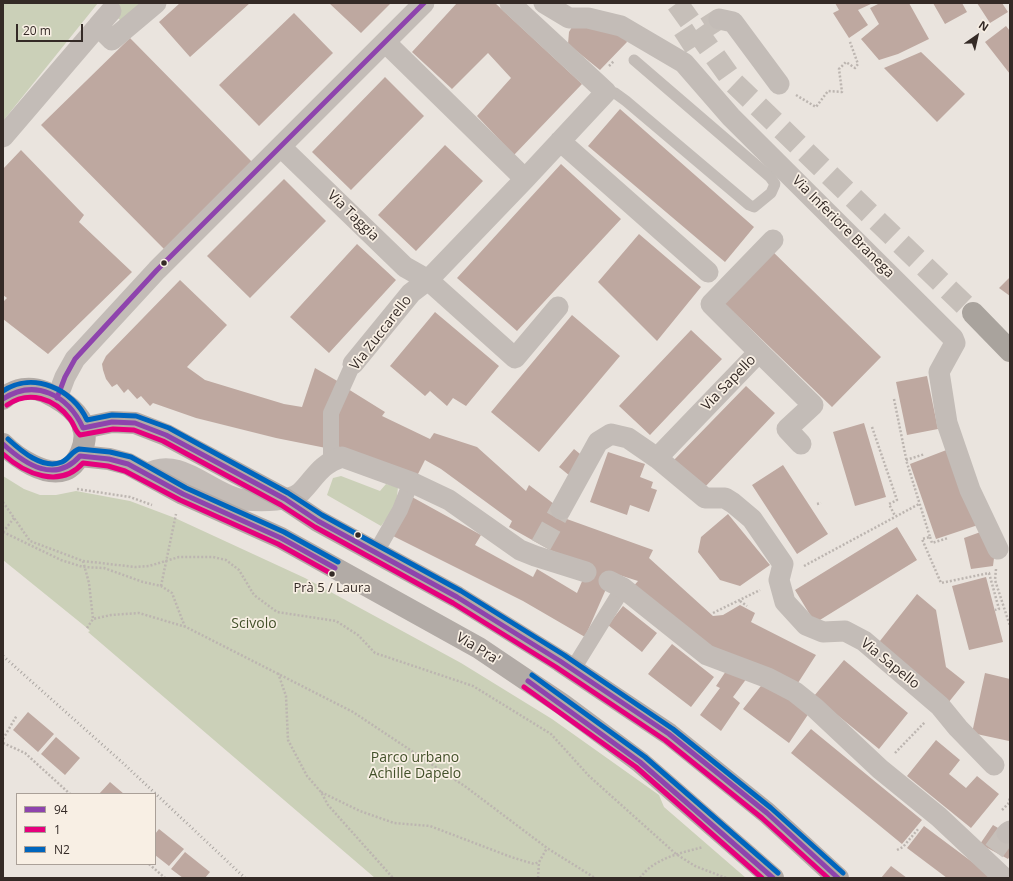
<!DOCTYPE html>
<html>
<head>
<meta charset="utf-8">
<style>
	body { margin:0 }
	#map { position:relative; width:1013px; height:881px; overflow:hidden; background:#eae4de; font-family:"Open Sans",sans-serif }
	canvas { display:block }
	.frame { position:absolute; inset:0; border:4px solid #342a26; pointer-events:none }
	.legend { position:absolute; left:16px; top:793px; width:140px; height:72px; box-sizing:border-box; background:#f8efe4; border:1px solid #aaa098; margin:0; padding:5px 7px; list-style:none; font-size:12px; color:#342a26 }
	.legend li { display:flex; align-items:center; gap:8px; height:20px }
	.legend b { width:20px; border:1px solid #aaa098 }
	.north { position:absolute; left:957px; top:16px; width:40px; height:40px; -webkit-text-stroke:3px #f8efe4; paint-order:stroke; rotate:34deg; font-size:11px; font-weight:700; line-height:16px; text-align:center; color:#342a26 }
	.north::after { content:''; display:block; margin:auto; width:14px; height:18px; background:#342a26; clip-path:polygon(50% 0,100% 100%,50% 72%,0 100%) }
	.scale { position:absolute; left:16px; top:24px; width:67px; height:18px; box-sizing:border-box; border:2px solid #342a26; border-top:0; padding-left:5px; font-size:12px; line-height:14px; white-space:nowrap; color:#342a26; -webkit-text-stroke:3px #f8efe4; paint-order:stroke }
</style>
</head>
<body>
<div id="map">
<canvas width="1013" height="881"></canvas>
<div class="frame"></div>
<ul class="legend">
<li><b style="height:5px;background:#8e44ad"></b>94</li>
<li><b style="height:5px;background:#e5007d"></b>1</li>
<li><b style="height:5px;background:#0065bd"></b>N2</li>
</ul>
<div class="north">N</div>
<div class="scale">20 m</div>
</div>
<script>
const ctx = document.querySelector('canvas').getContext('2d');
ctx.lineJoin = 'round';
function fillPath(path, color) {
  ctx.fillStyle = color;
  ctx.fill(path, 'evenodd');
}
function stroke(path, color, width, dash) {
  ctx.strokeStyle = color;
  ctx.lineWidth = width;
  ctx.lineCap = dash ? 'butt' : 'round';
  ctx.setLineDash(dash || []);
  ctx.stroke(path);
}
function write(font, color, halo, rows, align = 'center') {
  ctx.font = font + ' "Open Sans",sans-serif';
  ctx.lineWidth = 3.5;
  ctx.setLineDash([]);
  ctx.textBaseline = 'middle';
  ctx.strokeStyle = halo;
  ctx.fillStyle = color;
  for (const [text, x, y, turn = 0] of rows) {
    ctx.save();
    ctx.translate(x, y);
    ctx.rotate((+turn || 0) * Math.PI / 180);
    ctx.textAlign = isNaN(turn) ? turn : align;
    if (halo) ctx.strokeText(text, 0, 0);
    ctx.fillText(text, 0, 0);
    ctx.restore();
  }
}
fillPath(new Path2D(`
	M3 3H98L3 121Z
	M103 3H147L123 23Z
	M3 476 24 489 40 495H56L76 491 130 501 175 518 305 578 461 663 552 719 659 795 664 807 746 878H375L88 632 90 631 87 628 3 560Z
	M341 476 380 491 386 484 398 487 396 506 381 526 327 495 333 478Z`), '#cbd0b8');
fillPath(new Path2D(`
	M180 3H250L190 57 159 22Z
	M329 3H391L361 33Z
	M457 3H495L582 84 514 155 477 116 511 78 488 53 452 89 412 52Z
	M835 3H873L858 10 868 25 849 38 833 13 839 10Z
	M880 3H909L929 39 898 54 879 60 861 39 879 24 870 8Z
	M933 3H962L967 12 945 24Z
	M977 3H1002L1008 12 990 23Z
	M294 13 333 53 259 126 219 85Z
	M621 26 627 42 600 70 568 44 569 32 572 27Z
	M1006 26 1010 31V74L985 42Z
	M130 38 252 162 164 249 41 125Z
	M921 52 965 94 937 122 884 68Z
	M385 77 424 116 351 190 312 152Z
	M620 109 754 227 725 262 588 146Z
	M445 145 483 181 416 251 378 215Z
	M21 150 84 215 79 222 132 272 48 354 3 319V302L7 298 3 295V169Z
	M561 164 621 219 517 331 457 278Z
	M284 179 326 221 250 298 207 256Z
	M639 234 701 287 657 341 598 282Z
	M357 244 396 280 329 353 290 317Z
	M770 249 881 357 832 407 721 300Z
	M1010 277V296L999 288Z
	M180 280 227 325 187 367 205 380 284 404 302 407 315 368 339 382 326 448 276 438 196 418 153 403 150 406 141 396 137 399 128 389 124 393 117 384 112 387 106 379 103 370 102 364 106 356Z
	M435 312 499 366 466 406 453 398 447 406 430 391 425 396 390 366Z
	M572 315 620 356 539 452 491 412Z
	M691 330 722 359 650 435 619 406Z
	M927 376 938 429 907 435 896 382Z
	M746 386 775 413 704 488 674 460Z
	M348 389 385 412 382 416 430 439 434 433 477 447 526 491 529 485 558 507 564 518 653 550 649 558 713 616 723 615 740 605 755 613 751 622 816 655 796 686 715 653 631 589 638 581 613 573 585 637 523 601 393 536 412 497 481 535 475 545 533 577 537 569 577 593 589 565 550 550 509 527 512 521 441 469 425 460 417 476 337 446 334 418Z
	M864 423 886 497 855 506 833 432Z
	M574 449 585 458 570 476 559 467Z
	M949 449 981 524 936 539 910 464Z
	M608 452 645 464 640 477 653 482 651 488 657 490 649 512 630 505 627 515 590 502Z
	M783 465 828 534 797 554 752 485Z
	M728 514 770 565 740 586 720 580 698 552 701 537Z
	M897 527 917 560 815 623 795 590Z
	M986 530 995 550 993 566 971 569 964 538Z
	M986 577 1003 642 969 650 952 586Z
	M917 594 936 610 946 667 965 682 948 703 876 646Z
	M623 606 657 633 642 652 608 625Z
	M672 644 714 677 691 707 648 674Z
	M844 660 908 713 879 749 814 696Z
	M726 671 747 678 733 697 740 703 721 731 700 715 720 688 716 686Z
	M985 673 1010 679 1009 741 972 733Z
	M764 682 809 713 789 743 743 709Z
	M28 712 54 734 38 752 13 730Z
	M811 729 922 820 902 844 791 753Z
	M56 737 80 758 65 775 41 754Z
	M936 740 960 760 949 774 966 788 977 776 999 794 971 828 907 776Z
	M110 782 124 794H99Z
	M993 825 1010 835V856L1008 859 980 844Z
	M924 826 991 876 989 878H947L907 848Z
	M159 829 184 849 169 866 155 855V834Z
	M185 852 210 872 205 878H183L171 869Z
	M891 866 907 878H881Z`), '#bea8a0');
stroke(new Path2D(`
	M680 44 719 19
	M541 545 561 509
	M994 851 1007 833`), '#c6bfb9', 21, [21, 10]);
stroke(new Path2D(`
	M677 3 734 83 973 313`), '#c6bfb9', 22, [22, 11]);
stroke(new Path2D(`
	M609 66 614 61
	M796 95 816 107 828 91 842 92 839 69 846 62 855 68 858 64 850 42
	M894 399 907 463 930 537 922 539 941 583 989 573 999 609 995 610
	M872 427 897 500 889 504 895 516
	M906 460 925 454
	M77 489 130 497 152 505
	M3 502 30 541 83 561 135 567 149 566 179 557H213L226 560 239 570 254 595 277 612 336 621 358 635 375 653 473 686 551 734 589 776 676 854 695 866 726 878
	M817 504 821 503
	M3 532 61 560 83 567 104 568 143 582 161 586 172 593 185 627
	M3 532 14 518
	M930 537 932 543 948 538
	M83 561 89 583 93 619
	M804 566 919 504
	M996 569 995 580 1010 626
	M161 586 176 514
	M740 601 747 606
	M713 613 760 590
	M87 628 93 619 111 615 139 613 186 627 353 712 466 787 547 848 595 878
	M278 673 286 696 288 740 307 776 321 792 328 805 393 878
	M3 739 17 715
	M3 743 25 753 70 794
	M895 753 925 722
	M321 792 360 811 394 823 430 826 511 857 534 864 539 862 547 848
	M1002 810 1008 804 1010 798
	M897 850 903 847 919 828
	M149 864 165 878
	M538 878 539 862
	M640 878C654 858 681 853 703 847`), '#bcb5b0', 2.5, [2, 2]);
stroke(new Path2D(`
	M606 92 615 93 626 101 749 205 754 207 771 193 775 184 770 177 634 60`), '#c3bcb7', 11);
stroke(new Path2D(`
	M331 461V413L353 364
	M376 552 400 510 411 482
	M573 669 623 588`), '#c3bcb7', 16);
stroke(new Path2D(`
	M544 3 569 18H588L621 26 684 63 731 117 953 338 955 343 939 372 947 423 970 490 998 549
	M719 19 733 22 779 84
	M98 26 111 11
	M385 42 525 179
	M3 137 98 26 112 40 156 3
	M560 141 708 272
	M281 147 405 267 428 280 515 358 558 307
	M759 352 813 405 787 429 801 444
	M353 364 411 293 428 280 525 179 606 92 510 3
	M57 398 65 377 75 359 157 270 424 3
	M657 458 759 352 711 304 773 240
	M147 474C180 454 212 496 244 500 258 501 290 502 301 492 316 477 319 465 342 457L411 482 449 500 520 550 535 556 586 572
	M561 509 598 442 611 434 628 438 657 458 705 498H725L733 503 752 519 783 564 779 580 785 602 806 625 823 632 845 631 864 641 940 706 958 728 994 765
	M609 581 623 588 707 655 768 678 795 692 815 708 880 769 939 817 1004 878
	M1007 833 1010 831`), '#c3bcb7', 21);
stroke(new Path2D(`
	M3 399C15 388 30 386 45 392 70 404 94 422 81 452 78 459 73 467 65 470 45 477 17 458 3 444
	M83 428 112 422 135 423 166 435 285 499 318 521 457 597 560 661 669 734 767 813 838 878
	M80 456 109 459 128 464 183 494 281 538 479 648 562 704 640 762 773 878`), '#b2aba6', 22);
stroke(new Path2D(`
	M973 313 1010 351`), '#a9a39d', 22);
stroke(new Path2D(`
	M3 656 124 764 245 878`), '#aba6a2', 3, [1, 3]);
stroke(new Path2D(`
	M57 398 65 377 75 359 157 270 424 3
	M3 399C35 378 68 395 83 428L112 422 135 423 166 435 285 499 318 521 457 597 560 661 669 734 767 813 838 878
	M3 444C26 465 55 484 80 456L109 459 128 464 183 494 281 538 335 568
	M528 681 640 762 773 878`), '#8e44ad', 5);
stroke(new Path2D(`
	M7 405C29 390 54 398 70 419 74 424 75 431 80 435L113 429 134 430 163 441 281 505 315 527 453 603 556 667 665 740 762 818 828 878
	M3 454C25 474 60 489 83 463L108 466 125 471 180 500 278 544 332 574
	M524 687 636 767 762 878`), '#e5007d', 5);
stroke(new Path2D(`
	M3 391C33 371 73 389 87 420L112 415 136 416 169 428 288 493 322 515 461 591 564 655 673 729 771 808 843 873
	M8 439C21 451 43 470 62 462 69 459 72 451 79 449L110 452 131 457 186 488 284 532 338 562
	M532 675 645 757 778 873`), '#0065bd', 5);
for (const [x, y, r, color] of [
	[164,263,3.5,"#342a26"],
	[358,535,3.5,"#342a26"],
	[332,574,3.5,"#342a26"]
]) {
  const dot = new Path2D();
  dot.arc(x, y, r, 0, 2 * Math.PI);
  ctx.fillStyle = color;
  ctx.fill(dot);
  stroke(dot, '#f8efe4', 1.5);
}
write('13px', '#342a26', '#f8efe4', [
	["Prà 5 / Laura",332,588]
]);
write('14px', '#342a26', '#f8efe4', [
	["Via Taggia",353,216,44],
	["Via Inferiore Branega",843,227,45],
	["Via Zuccarello",381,333,-52],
	["Via Sapello",729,383,-46],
	["Via Pra'",478,649,31],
	["Via Sapello",890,664,39]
]);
write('14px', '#43512a', '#f8efe4', [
	["Scivolo",254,624],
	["Parco urbano",415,758],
	["Achille Dapelo",415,774]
]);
</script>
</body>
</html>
